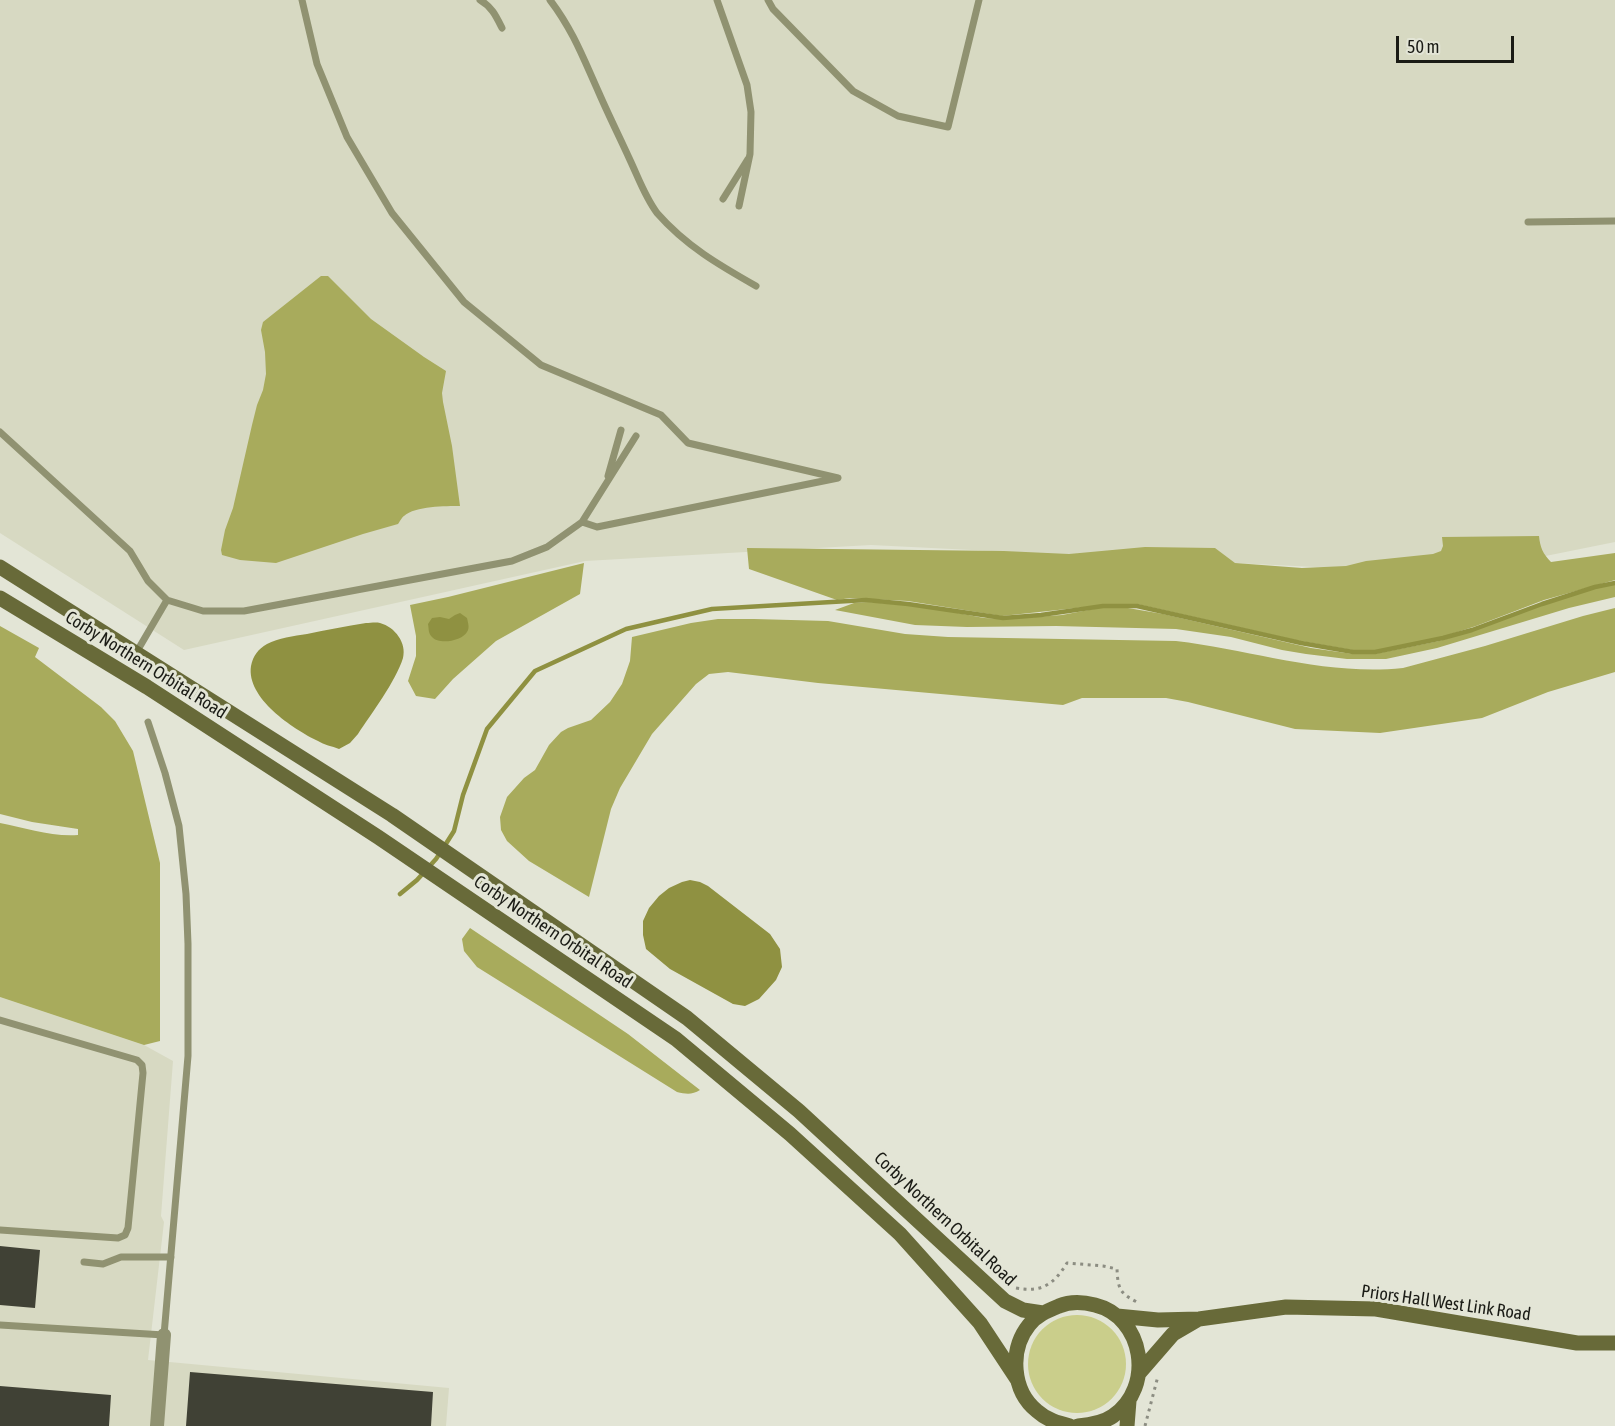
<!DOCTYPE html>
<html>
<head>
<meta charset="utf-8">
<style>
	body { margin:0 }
	#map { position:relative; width:1615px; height:1426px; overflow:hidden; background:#e3e5d6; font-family:"Asap Condensed",sans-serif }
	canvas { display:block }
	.scale { position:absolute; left:1396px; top:36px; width:118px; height:27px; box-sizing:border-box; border:3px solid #1a1b15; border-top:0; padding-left:8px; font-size:18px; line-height:21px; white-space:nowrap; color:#1a1b15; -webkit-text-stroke:4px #e3e5d6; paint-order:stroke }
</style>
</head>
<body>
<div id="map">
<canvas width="1615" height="1426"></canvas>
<div class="scale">50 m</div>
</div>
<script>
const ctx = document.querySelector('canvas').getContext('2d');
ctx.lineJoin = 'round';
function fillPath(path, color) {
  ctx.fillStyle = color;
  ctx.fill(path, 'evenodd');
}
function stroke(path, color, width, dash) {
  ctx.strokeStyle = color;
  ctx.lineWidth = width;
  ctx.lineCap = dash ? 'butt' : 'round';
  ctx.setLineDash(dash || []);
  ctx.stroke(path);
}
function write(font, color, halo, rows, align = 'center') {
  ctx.font = font + ' "Asap Condensed",sans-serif';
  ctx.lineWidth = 6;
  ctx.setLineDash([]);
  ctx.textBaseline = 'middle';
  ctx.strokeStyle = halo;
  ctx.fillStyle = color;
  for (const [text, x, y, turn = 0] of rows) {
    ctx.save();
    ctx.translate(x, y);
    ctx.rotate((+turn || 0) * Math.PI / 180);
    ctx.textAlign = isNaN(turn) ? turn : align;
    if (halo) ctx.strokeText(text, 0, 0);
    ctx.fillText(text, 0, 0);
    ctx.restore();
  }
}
fillPath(new Path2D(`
	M0 0H1615V542L1456 574 871 545 585 561 184 650 0 533Z
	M0 997 144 1045 173 1061 161 1216 164 1222 148 1360 449 1388 446 1426H0Z`), '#d7d9c2');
fillPath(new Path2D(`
	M1028 1364a49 49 0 1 1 98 0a49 49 0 1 1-98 0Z`), '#cace8b');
fillPath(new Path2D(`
	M321 276H328L371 319 424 357 446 371 442 393 443 402 452 446 460 506C446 506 415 506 404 516 402 517 399 523 398 524L363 534 276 563 240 560 222 555 221 550 225 530 233 508 252 425 257 405 263 390 266 374 265 352 261 330 263 322Z
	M1539 536C1540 547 1543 554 1551 562L1615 553V580L1544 600 1476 626 1442 637 1373 651 1352 650 1295 640 1137 604 1104 605 1002 616 908 601 850 598 837 600 749 569 747 548 1004 551 1069 554 1145 547 1215 548 1235 563 1302 568 1346 566 1366 561 1433 554 1441 551 1443 546 1442 537Z
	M584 563 580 594 496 641 453 679 435 699 416 696 408 681 416 656V636L410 605 448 597Z
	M1615 584V597L1569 608 1437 648 1386 659H1347L1306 654 1282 650 1231 637 1176 629 1056 626 967 627 915 625 835 610 854 603 869 602 926 607 984 618 1008 619 1062 615 1099 608 1122 607 1163 614 1311 648 1353 654H1374L1439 641 1473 631 1536 607 1592 589Z
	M1615 608V672L1548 692 1482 718 1380 733 1295 729 1188 702 1166 698H1082L1063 705 818 683 728 672 709 674 696 684 652 734 620 788 611 809 589 897 529 861 507 841 501 830 500 817 507 797 524 778 535 770 549 745 561 732 568 728 591 720 610 702 622 684 630 661 632 637 691 623 718 619H754L828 621 905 634 948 637 1176 641C1252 650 1325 676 1403 668L1485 646 1583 616Z
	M0 626 39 648 35 657 101 707 115 721 133 751 160 863V1041L144 1045 0 997V823C25 828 52 837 78 835V829L32 822 0 814Z
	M470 928 628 1034 700 1090C692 1095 686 1094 677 1092L477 967 464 951 462 939Z`), '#a8ab5c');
fillPath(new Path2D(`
	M460 613 467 618C468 623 470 628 467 632 462 641 439 645 432 637 428 633 429 629 428 624L432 618 440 617 449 619 455 615Z
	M366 623C370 623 376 622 380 623 395 627 407 643 403 658 396 681 371 714 358 734L350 743 339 749C332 746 324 745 318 741 293 729 246 698 251 666 253 656 258 649 267 644 278 638 294 636 307 634 326 630 346 626 366 623Z
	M690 880 700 882 708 886 770 934 780 949 782 967 776 980 759 999 745 1006 733 1004 670 969 646 949 643 935V921L649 908 659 896 669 888 682 882Z`), '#8f9141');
stroke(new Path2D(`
	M400 894 417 880 436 859 442 850 454 831 463 795 487 729 535 671 626 629 712 609 866 600 908 604 1003 618 1041 615 1103 606H1137L1301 643 1353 652H1375L1443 638 1472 630 1542 604 1595 587 1615 583`), '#8f9141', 4.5);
fillPath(new Path2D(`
	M0 1246 40 1250 35 1308 0 1305Z
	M190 1372 433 1392 431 1426H186Z
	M0 1386 111 1395 109 1426H0Z`), '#404135');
stroke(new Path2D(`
	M1016 1288C1042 1293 1054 1284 1067 1263L1103 1266 1117 1269C1118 1288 1119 1293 1137 1302
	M1145 1426 1158 1376`), '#8c8d82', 3, [3, 4.5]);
stroke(new Path2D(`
	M302 0 317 64 347 137 392 213 464 302 541 365 661 415 688 443 838 478 597 527 582 522
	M480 0C492 7 496 16 502 28
	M550 0C573 30 584 60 599 93 609 116 620 138 630 160 638 177 645 197 657 213 686 246 719 265 756 286
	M717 0 747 85 751 112 750 154 739 206
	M768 0 773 9 853 91 898 116 948 127 979 0
	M723 199 748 159
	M1528 222 1615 221
	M0 432 130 551 148 581 167 600 203 611H244L512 561 547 547 582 522 636 436
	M608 476 621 430
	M136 653 167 600
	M0 1020 137 1060 142 1065 143 1073 128 1228 125 1235 118 1238 0 1230
	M84 1262 103 1264 121 1257H171
	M0 1325 164 1335 188 1056V944L186 894 179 826 165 773 148 722`), '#909271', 7);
stroke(new Path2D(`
	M157 1426 164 1335`), '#909271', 14);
stroke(new Path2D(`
	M0 567 392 815 687 1018 799 1111 1005 1301 1023 1310 1043 1313
	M0 598 147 687 378 837 676 1039 790 1134 900 1234 980 1323 1017 1379
	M1117 1316 1158 1320 1199 1319 1286 1307 1376 1309 1577 1343H1615
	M1140 1372 1173 1334 1197 1320
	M1070 1426C1058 1423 1047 1420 1037 1411 1012 1391 1009 1350 1029 1325 1037 1315 1047 1311 1059 1306 1071 1301 1083 1302 1095 1305 1144 1317 1155 1387 1113 1416 1103 1423 1091 1425 1078 1426
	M1127 1426 1129 1401`), '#686a39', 15);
write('18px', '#1a1b15', '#e3e5d6', [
	["Corby Northern Orbital Road",146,665,32],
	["Corby Northern Orbital Road",553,932,34],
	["Corby Northern Orbital Road",945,1219,43],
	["Priors Hall West Link Road",1446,1303,8]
]);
</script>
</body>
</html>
